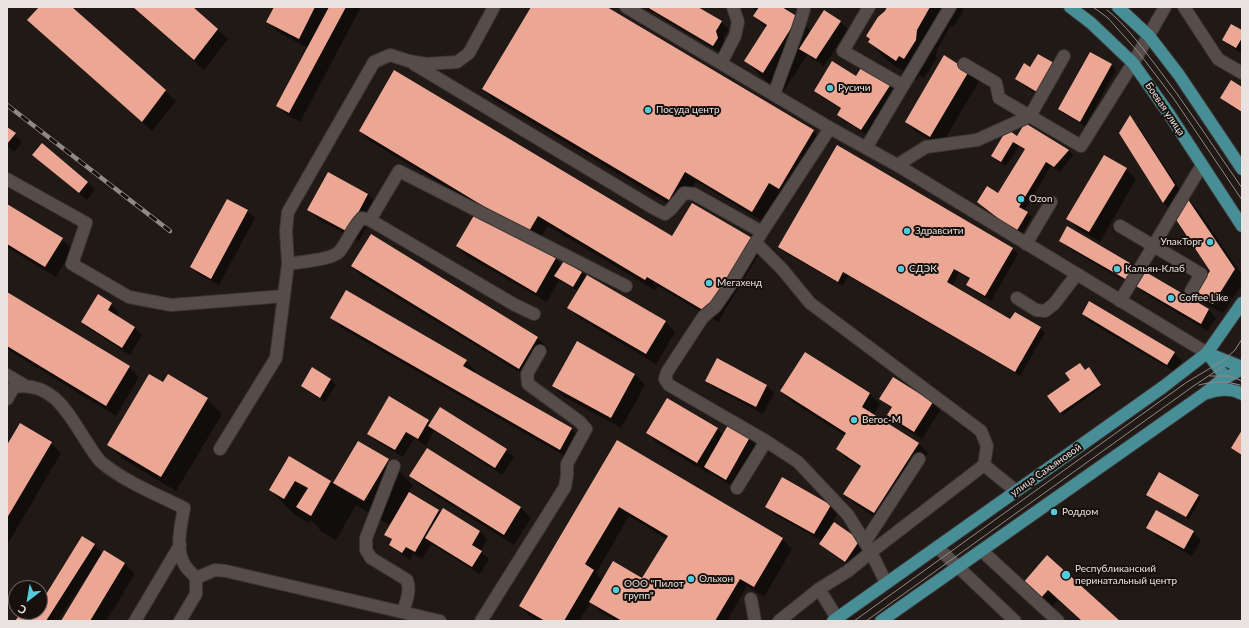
<!DOCTYPE html>
<html>
<head>
<meta charset="utf-8">
<style>
	body { margin:0 }
	#map { position:relative; width:1249px; height:628px; overflow:hidden; background:#201916; font-family:Lato,sans-serif }
	canvas { display:block }
	.frame { position:absolute; inset:0; border:8px solid #e8e2e0; pointer-events:none }
	.north { position:absolute; left:8px; top:580px; width:40px; height:40px; box-sizing:border-box; background:#17100d; border:1px solid #6b6461; border-radius:50%; rotate:211deg; font-size:11px; font-weight:700; line-height:16px; text-align:center; color:#e8e2e0 }
	.north::after { content:''; display:block; margin:auto; width:14px; height:18px; background:#54cadc; clip-path:polygon(50% 0,100% 100%,50% 72%,0 100%) }
</style>
</head>
<body>
<div id="map">
<canvas width="1249" height="628"></canvas>
<div class="frame"></div>
<div class="north">С</div>
</div>
<script>
const ctx = document.querySelector('canvas').getContext('2d');
ctx.lineJoin = 'round';
function fillPath(path, color) {
  ctx.fillStyle = color;
  ctx.fill(path, 'evenodd');
}
function stroke(path, color, width, dash) {
  ctx.strokeStyle = color;
  ctx.lineWidth = width;
  ctx.lineCap = dash ? 'butt' : 'round';
  ctx.setLineDash(dash || []);
  ctx.stroke(path);
}
function write(font, color, halo, rows, align = 'center') {
  ctx.font = font + ' Lato,sans-serif';
  ctx.lineWidth = 4;
  ctx.setLineDash([]);
  ctx.textBaseline = 'middle';
  ctx.strokeStyle = halo;
  ctx.fillStyle = color;
  for (const [text, x, y, turn = 0] of rows) {
    ctx.save();
    ctx.translate(x, y);
    ctx.rotate((+turn || 0) * Math.PI / 180);
    ctx.textAlign = isNaN(turn) ? turn : align;
    if (halo) ctx.strokeText(text, 0, 0);
    ctx.fillText(text, 0, 0);
    ctx.restore();
  }
}
fillPath(new Path2D(`
	M40 7H70L176 101 152 131 39 30Z
	M133 7H192L228 39 204 70Z
	M275 7H361L300 122 287 115 277 105 308 48 278 32 268 22Z
	M532 7H605L813 131 823 141 789 198 779 193 762 221 696 181 679 210 493 99 483 89Z
	M646 7H696L721 22 729 29 723 39 725 46 721 53 649 10Z
	M750 7H788L790 8 788 11 797 17 811 31 840 22 848 29 824 66 807 55 783 92 766 81 746 61 766 28 754 16 757 11Z
	M888 7H963V11L954 26 950 27 937 50 935 61 924 78 919 75 916 80 889 62 869 42Z
	M1242 31V51L1241 53 1228 45 1223 40Z
	M1090 53 1112 65 1116 70 1085 126 1064 114 1059 109Z
	M1030 68 1045 98 1024 86 1016 78Z
	M969 71 979 81 941 146 916 132 906 122Z
	M856 77 890 85 895 90 867 135 843 120 838 115 842 110 820 96 815 91Z
	M1242 88V113L1226 103 1221 98Z
	M1130 117 1137 124 1182 193 1171 210 1164 203 1120 133Z
	M1025 124 1069 151 1073 155 1060 172 1051 166 1024 211 1032 217 1021 236 983 207 998 195 1025 150 1019 146 1006 166 997 161 992 156 1018 137Z
	M7 128 22 142 14 152 7 146Z
	M360 131 672 237 762 249 718 322 658 286 655 290 548 226 538 242 370 141Z
	M837 147 1013 249 1018 254 991 301 972 290 968 285 971 280 959 273 952 286 1011 321 1015 313 1040 328 1045 333 1020 376 848 276 843 286 784 252 779 247Z
	M41 162 87 182 95 190 87 200Z
	M1126 169 1136 179 1100 242 1078 229 1068 219Z
	M328 173 368 194 378 204 359 241 319 220 309 210Z
	M1187 199 1197 209 1242 275V284L1223 313 1206 304 1196 294 1211 271Z
	M7 205 62 239 72 249 56 277 7 247Z
	M247 211 255 218 219 285 199 275 192 267Z
	M476 213 556 259 562 265 582 272 586 277 665 322 675 332 656 364 579 318 568 308 578 291 559 280 547 302 467 256 457 246Z
	M371 235 538 338 548 348 529 378 362 276 352 266Z
	M1060 240 1145 272 1209 310 1216 318 1208 331 1144 293 1136 285 1135 287 1068 248Z
	M7 293 129 367 139 377 116 416 7 349Z
	M1090 302 1174 353 1182 361 1175 372 1090 322 1083 314Z
	M111 304 119 312 116 316 135 328 142 335 130 355 89 329 82 322Z
	M332 318 466 361 476 371 475 373 571 429 581 439 570 459 342 328Z
	M577 342 635 374 645 385 621 428 563 396 553 386Z
	M805 353 870 394 880 404 873 415 918 443 928 453 884 523 855 504 845 494 861 468 847 459 837 449 846 436 791 401 781 391Z
	M312 369 331 380 336 385 325 402 307 391 302 386Z
	M1085 371H1091L1102 387 1063 415 1060 413Z
	M168 376 207 399 222 414 176 491 123 459 109 445 163 384Z
	M707 381 767 386 774 393 763 414 714 388Z
	M390 398 431 423 506 450 514 457 502 475 434 431 426 446 414 438 403 457 376 441 369 434Z
	M880 399 932 402 940 410 922 439 896 423 888 415 892 409Z
	M717 429 723 435 749 438 757 446 734 487 713 475 709 471 708 473 657 443 647 433Z
	M618 441 782 539 792 549 764 597 747 586 727 621H616L601 612 591 602 579 621H539L530 616 520 606ZM629 516 667 539 642 579 603 580 596 573Z
	M358 442 388 460 413 485 408 493 441 513 443 509 480 531 487 539 480 551 489 559 480 574 431 544 422 559 413 554 410 560 398 552 390 545 392 541 386 535 391 526 356 505 336 540 322 532 311 520 309 523 295 515 270 490 289 457 334 484Z
	M51 443 61 453 7 545V447Z
	M427 450 521 508 531 518 514 545 421 486 411 476Z
	M1147 495H1198L1201 498 1189 519Z
	M766 506H830L838 513 829 528 831 529 835 523 867 549 853 569 828 551 820 544 822 541 774 514Z
	M1157 511 1193 532 1201 540 1192 556 1155 535 1148 528Z
	M94 545 102 553 58 621H17L21 614 31 620 36 612H40V605Z
	M105 552 125 564 135 574 106 621H62Z
	M1047 557 1119 621H1082L1058 600 1051 608 1034 593Z`), '#0007');
fillPath(new Path2D(`
	M39 7H72L166 90 142 122 27 20Z
	M133 7H193L218 29 194 60Z
	M274 7H315L299 39 266 22Z
	M329 7H346L289 113 276 106Z
	M531 7H607L814 130 779 189 769 183 752 212 685 172 669 200 482 89Z
	M647 7H698L722 21 716 31 718 38 713 46Z
	M759 7H782L798 17 763 73 744 61 767 25 753 16Z
	M887 7H930L917 30 916 40 904 59 899 56 896 61 868 42 870 39 866 36 878 17 885 11Z
	M824 10 841 21 816 59 799 49Z
	M1231 24 1242 30V38L1236 48 1222 40Z
	M1090 52 1112 64 1080 122 1058 109Z
	M1038 54 1054 63 1037 92 1015 79 1024 63 1030 67Z
	M944 55 969 71 930 137 905 122Z
	M832 61 856 76 862 66 891 84 861 130 837 115 841 108 814 91Z
	M394 70 672 236 692 203 752 238 708 313 647 277 645 280 538 216 528 233 359 131Z
	M1231 80 1242 87V112L1220 98Z
	M1130 115 1175 185 1163 203 1119 133Z
	M1025 123 1069 150 1054 167 1046 162 1019 207 1028 212 1016 232 977 202 987 186 998 193 1025 149 1013 142 1001 162 991 156 1007 129 1017 136Z
	M7 127 16 133 7 144Z
	M42 143 88 182 79 193 32 155Z
	M837 145 1013 248 985 296 966 285 970 278 954 269 947 282 1010 319 1015 312 1041 327 1015 372 843 272 838 282 778 247Z
	M1104 155 1127 168 1089 232 1066 219Z
	M328 172 368 194 348 232 307 210Z
	M1187 198 1235 269 1213 304 1195 294 1210 271 1175 218Z
	M227 199 248 210 211 279 190 267Z
	M7 204 63 238 45 267 7 244Z
	M476 212 556 258 536 293 456 246Z
	M1067 226 1135 266 1127 280 1059 241Z
	M371 234 538 337 519 369 351 266Z
	M564 261 582 272 573 287 554 276Z
	M1144 271 1209 309 1201 324 1136 286Z
	M587 275 666 321 646 354 567 308Z
	M346 290 467 360 463 366 572 428 560 450 330 318Z
	M7 292 130 366 106 406 7 346Z
	M98 294 112 303 108 310 135 327 122 348 81 322Z
	M1089 301 1175 352 1167 365 1082 314Z
	M577 341 635 374 611 418 552 386Z
	M805 352 870 393 862 407 919 443 874 513 843 494 861 466 836 449 846 433 780 391Z
	M717 358 767 385 756 407 705 381Z
	M1080 363 1085 370 1089 367 1101 385 1060 413 1047 396 1070 380 1065 373Z
	M312 367 331 379 320 398 301 386Z
	M149 374 163 382 168 374 208 398 161 477 107 445Z
	M893 377 933 402 914 432 887 415 892 407 879 399Z
	M389 396 429 420 418 439 406 432 395 450 367 434Z
	M667 398 718 428 697 463 646 433Z
	M440 407 507 449 495 468 428 426Z
	M20 423 52 442 7 518V445Z
	M728 425 750 437 726 480 704 467Z
	M1242 430V455L1231 448Z
	M617 440 783 538 754 587 740 579 715 621H622L589 602 613 561 642 578 668 536 619 507 585 564 594 570 564 621H545L519 606Z
	M358 441 389 459 364 501 333 483Z
	M427 448 521 507 504 535 409 476Z
	M289 456 331 481 311 516 296 507 308 488 295 481 284 499 269 490Z
	M1159 472 1199 495 1186 517 1146 495Z
	M782 477 831 505 814 534 765 507Z
	M409 492 439 510 415 552 406 547 402 553 389 545 392 539 384 535Z
	M443 508 480 531 472 545 482 551 472 567 425 538Z
	M1156 510 1194 531 1184 549 1146 528Z
	M834 522 860 540 845 562 819 544Z
	M82 536 95 544 46 621H33L30 619 35 612H40V604Z
	M104 550 125 563 90 621H61Z
	M1047 555 1120 621H1082L1048 590 1040 599 1023 583Z
	M21 613 30 619 29 621H15Z`), '#eca794');
const minor = new Path2D(`
	M626 7 830 128 897 165 1207 353
	M869 7 843 51 902 85
	M1184 7 1218 59 1242 73
	M721 63 735 36 738 22 733 7
	M414 64 655 209 665 214 671 209 684 193 694 194 762 232 830 128
	M964 64 996 83 999 98 1081 146 1133 63 1165 7
	M774 95C783 66 796 39 804 9L803 7
	M866 148 950 7
	M897 165 926 147 977 140 1030 116 1064 56
	M7 179 86 223 72 264 129 297 171 305 284 296
	M370 220 399 171 626 286
	M1120 226 1201 274 1191 291
	M762 232 729 287 715 307 703 317 667 372 665 379 669 385 766 441 798 462 848 515 871 552 848 571 819 589 779 621
	M756 243 782 269 810 303 981 431 987 446 984 465 871 552 886 583
	M1026 244 1051 202
	M288 264C299 262 331 260 339 252 348 241 352 228 362 218L370 220 515 305 534 314
	M1017 298 1036 310 1045 311 1054 304 1077 274
	M1120 301 1202 165
	M7 375 24 385
	M7 399 14 387C54 380 70 417 88 444 92 450 96 457 101 462 125 482 156 494 184 508 181 526 174 550 186 567 189 571 193 574 196 578V594L180 621
	M220 449 276 358 288 264 286 230 288 212 374 62 390 55 409 61 426 64 457 62 469 53 494 7
	M984 465 1016 491
	M394 466 366 538V550L371 558 407 580C411 591 406 601 403 612
	M737 488 766 441
	M865 542 919 459
	M937 547 1015 621
	M982 551 1058 621
	M196 578 215 570 226 571 440 621
	M819 589 837 618
	M751 599 755 621
	M135 621 180 545
	M481 621 565 487 567 476V464L586 429 580 422 528 384 527 374 540 351`);
const major = new Path2D(`
	M1070 7 1091 23 1133 63 1169 114 1242 226
	M1118 7 1149 36 1179 75 1242 169
	M1207 353 1242 367
	M1208 354 1226 378
	M1207 393C1219 389 1231 388 1242 394
	M833 621 1163 387 1207 353 1242 303
	M881 621 1204 394 1220 381 1242 369`);
stroke(minor, '#3b3534', 14);
stroke(major, '#3b3534', 14);
stroke(minor, '#564d4a', 12);
stroke(major, '#488e97', 12);
stroke(new Path2D(`
	M1093 7 1108 18 1139 53 1174 99 1242 200
	M1107 10C1125 24 1140 45 1154 63 1185 103 1213 146 1242 188
	M1210 376H1230L1242 381
	M1199 385C1214 381 1226 381 1240 385
	M854 621 1187 382 1224 360 1235 350 1242 339
	M866 621 1192 387 1222 367`), '#908a87', 1);
const rail = new Path2D(`
	M7 105 170 231`);
stroke(rail, '#908a87', 4.5);
stroke(rail, '#17100d', 3, [9]);
for (const [x, y, r, color] of [
	[830,88,4,"#54cadc"],
	[648,110,4,"#54cadc"],
	[1021,199,4,"#54cadc"],
	[907,231,4,"#54cadc"],
	[1210,242,4,"#54cadc"],
	[901,269,4,"#54cadc"],
	[1117,269,4,"#54cadc"],
	[709,283,4,"#54cadc"],
	[1171,298,4,"#54cadc"],
	[854,420,4,"#54cadc"],
	[1054,512,4,"#54cadc"],
	[1066,575,5,"#54cadc"],
	[691,579,4,"#54cadc"],
	[616,590,4,"#54cadc"]
]) {
  const dot = new Path2D();
  dot.arc(x, y, r, 0, 2 * Math.PI);
  ctx.fillStyle = color;
  ctx.fill(dot);
  stroke(dot, '#17100d', 1.5);
}
write('10px', '#e8e2e0', '#17100d', [
	["Русичи",838,88],
	["Посуда центр",656,110],
	["Ozon",1029,199],
	["Здравсити",915,231],
	["УпакТорг",1202,242,"right"],
	["СДЭК",909,269],
	["Кальян-Клаб",1125,269],
	["Мегахенд",717,283],
	["Coffee Like",1179,298],
	["Вегос-М",862,420],
	["Роддом",1062,512],
	["Республиканский",1075,569],
	["перинатальный центр",1075,581],
	["Ольхон",699,579],
	["ООО \"Пилот",624,584],
	["групп\"",624,596]
], 'left');
write('10px', '#e8e2e0', '#17100d', [
	["Боевая улица",1165,109,56],
	["улица Сахьяновой",1046,470,-35]
]);
</script>
</body>
</html>
